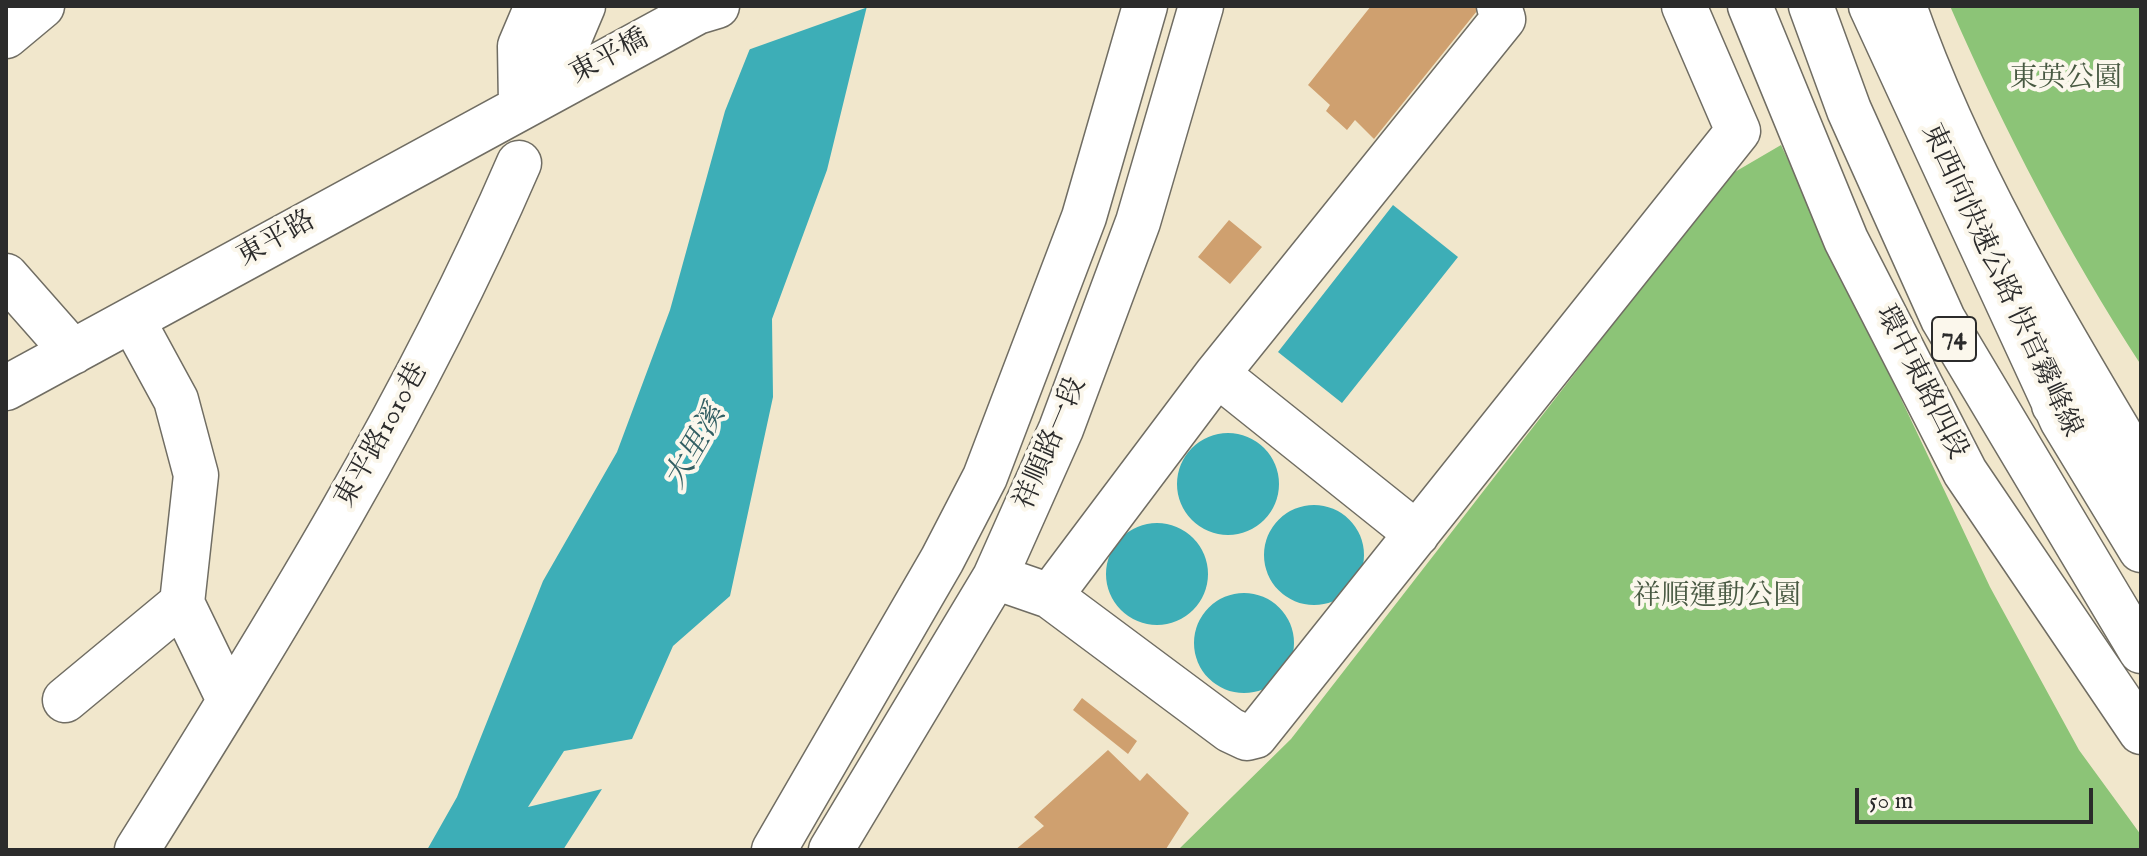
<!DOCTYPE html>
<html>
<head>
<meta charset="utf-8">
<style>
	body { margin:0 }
	#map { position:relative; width:2147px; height:856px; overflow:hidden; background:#f1e7cc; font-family:"IM FELL English",serif }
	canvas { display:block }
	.frame { position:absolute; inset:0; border:8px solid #2b2b2b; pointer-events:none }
	.scale { position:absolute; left:1855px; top:788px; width:238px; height:36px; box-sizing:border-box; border:4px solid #2b2b2b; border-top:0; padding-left:10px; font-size:24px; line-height:28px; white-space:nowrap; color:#2b2b2b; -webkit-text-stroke:6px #fbf7ec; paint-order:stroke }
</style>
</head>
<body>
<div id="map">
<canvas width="2147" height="856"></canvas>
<div class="frame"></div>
<div class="scale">50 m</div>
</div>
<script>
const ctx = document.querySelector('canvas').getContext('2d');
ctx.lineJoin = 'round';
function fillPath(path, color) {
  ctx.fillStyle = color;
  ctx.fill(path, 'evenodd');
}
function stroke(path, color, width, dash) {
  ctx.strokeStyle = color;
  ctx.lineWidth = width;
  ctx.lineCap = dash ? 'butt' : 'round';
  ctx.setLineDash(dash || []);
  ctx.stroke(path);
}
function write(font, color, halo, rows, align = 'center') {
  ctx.font = font + ' "IM FELL English","Noto Serif TC",serif';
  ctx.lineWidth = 8;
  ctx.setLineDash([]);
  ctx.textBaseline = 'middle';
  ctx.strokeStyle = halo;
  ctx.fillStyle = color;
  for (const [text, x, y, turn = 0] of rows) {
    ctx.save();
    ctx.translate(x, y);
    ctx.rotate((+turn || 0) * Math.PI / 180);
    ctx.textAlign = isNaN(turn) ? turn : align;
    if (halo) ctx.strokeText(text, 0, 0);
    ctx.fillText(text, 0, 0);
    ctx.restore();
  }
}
fillPath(new Path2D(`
	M1950 6H2141V365C2067 251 2004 130 1950 6Z
	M1781 145 1990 587 2079 750 2141 835V850H1178L1291 739 1728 176Z`), '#8cc477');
fillPath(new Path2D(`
	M767 6H867L827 170 772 319 773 397 730 596 673 646 632 739 564 751 528 807 602 789 563 850H427L457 797 543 581 617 452 670 310 725 111Z
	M1393 205 1458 257 1342 403 1278 352Z
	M1177 484a51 51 0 1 1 102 0a51 51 0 1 1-102 0Z
	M1264 555a50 50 0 1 1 100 0a50 50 0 1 1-100 0Z
	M1106 574a51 51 0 1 1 102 0a51 51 0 1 1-102 0Z
	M1194 643a50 50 0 1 1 100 0a50 50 0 1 1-100 0Z`), '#3daeb7');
fillPath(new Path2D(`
	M763 6H871L745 51Z`), '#f1e7cc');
fillPath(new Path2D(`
	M1371 6H1481L1374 139 1355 120 1347 130 1326 111 1330 105 1308 85Z
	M1229 220 1262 247 1230 284 1198 257Z
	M1082 698 1137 741 1128 754 1073 710Z
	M1108 750 1140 781 1147 773 1189 813 1166 849 1015 850 1044 826 1034 817Z`), '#cfa06f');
const minor = new Path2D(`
	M1750 6 1846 240 1965 472 2141 732
	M1904 6C1960 166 2047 312 2134 457
	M6 36 42 6
	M547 91 583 6
	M521 105 520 46 537 6
	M6 276 73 352
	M133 321 176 400 196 475 182 603 229 700
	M1217 374 1417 534
	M6 388 697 12 717 6
	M995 577 1050 596 1230 730 1247 738 1255 736 1738 131 1684 6
	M1050 596 1217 374 1503 19 1499 6
	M65 700 182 603
	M137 850C276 628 415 404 519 163
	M774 850 942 560 985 477 1084 217 1145 6
	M831 850 995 577 1061 429 1138 222 1201 6`);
const highway = new Path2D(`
	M1811 6 1849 110 1943 319 2141 651
	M1871 6 2062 420 2141 550
	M2054 405 2106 433 2141 485`);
stroke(minor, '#706d63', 47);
stroke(highway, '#706d63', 47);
stroke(minor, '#fff', 44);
stroke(highway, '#fff', 44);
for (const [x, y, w] of [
	[1954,339,44]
]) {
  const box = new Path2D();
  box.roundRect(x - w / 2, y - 22, w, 44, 6);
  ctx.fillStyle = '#fbf7ec';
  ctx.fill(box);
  stroke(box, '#2b2b2b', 2);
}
write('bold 26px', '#2b2b2b', null, [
	["74",1954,339]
]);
write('28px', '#2b2b2b', '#fbf7ec', [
	["東平橋",610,58,-28],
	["東平路",277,240,-29],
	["東西向快速公路 快官霧峰線",2000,281,65],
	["環中東路四段",1920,383,63],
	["東平路1010巷",383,436,-61],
	["祥順路一段",1052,444,-67]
]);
write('28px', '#485942', '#fbf7ec', [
	["東英公園",2066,80],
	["祥順運動公園",1717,598]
]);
write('italic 30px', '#325f63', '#fbf7ec', [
	["大里溪",697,448,-60]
]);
</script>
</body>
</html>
